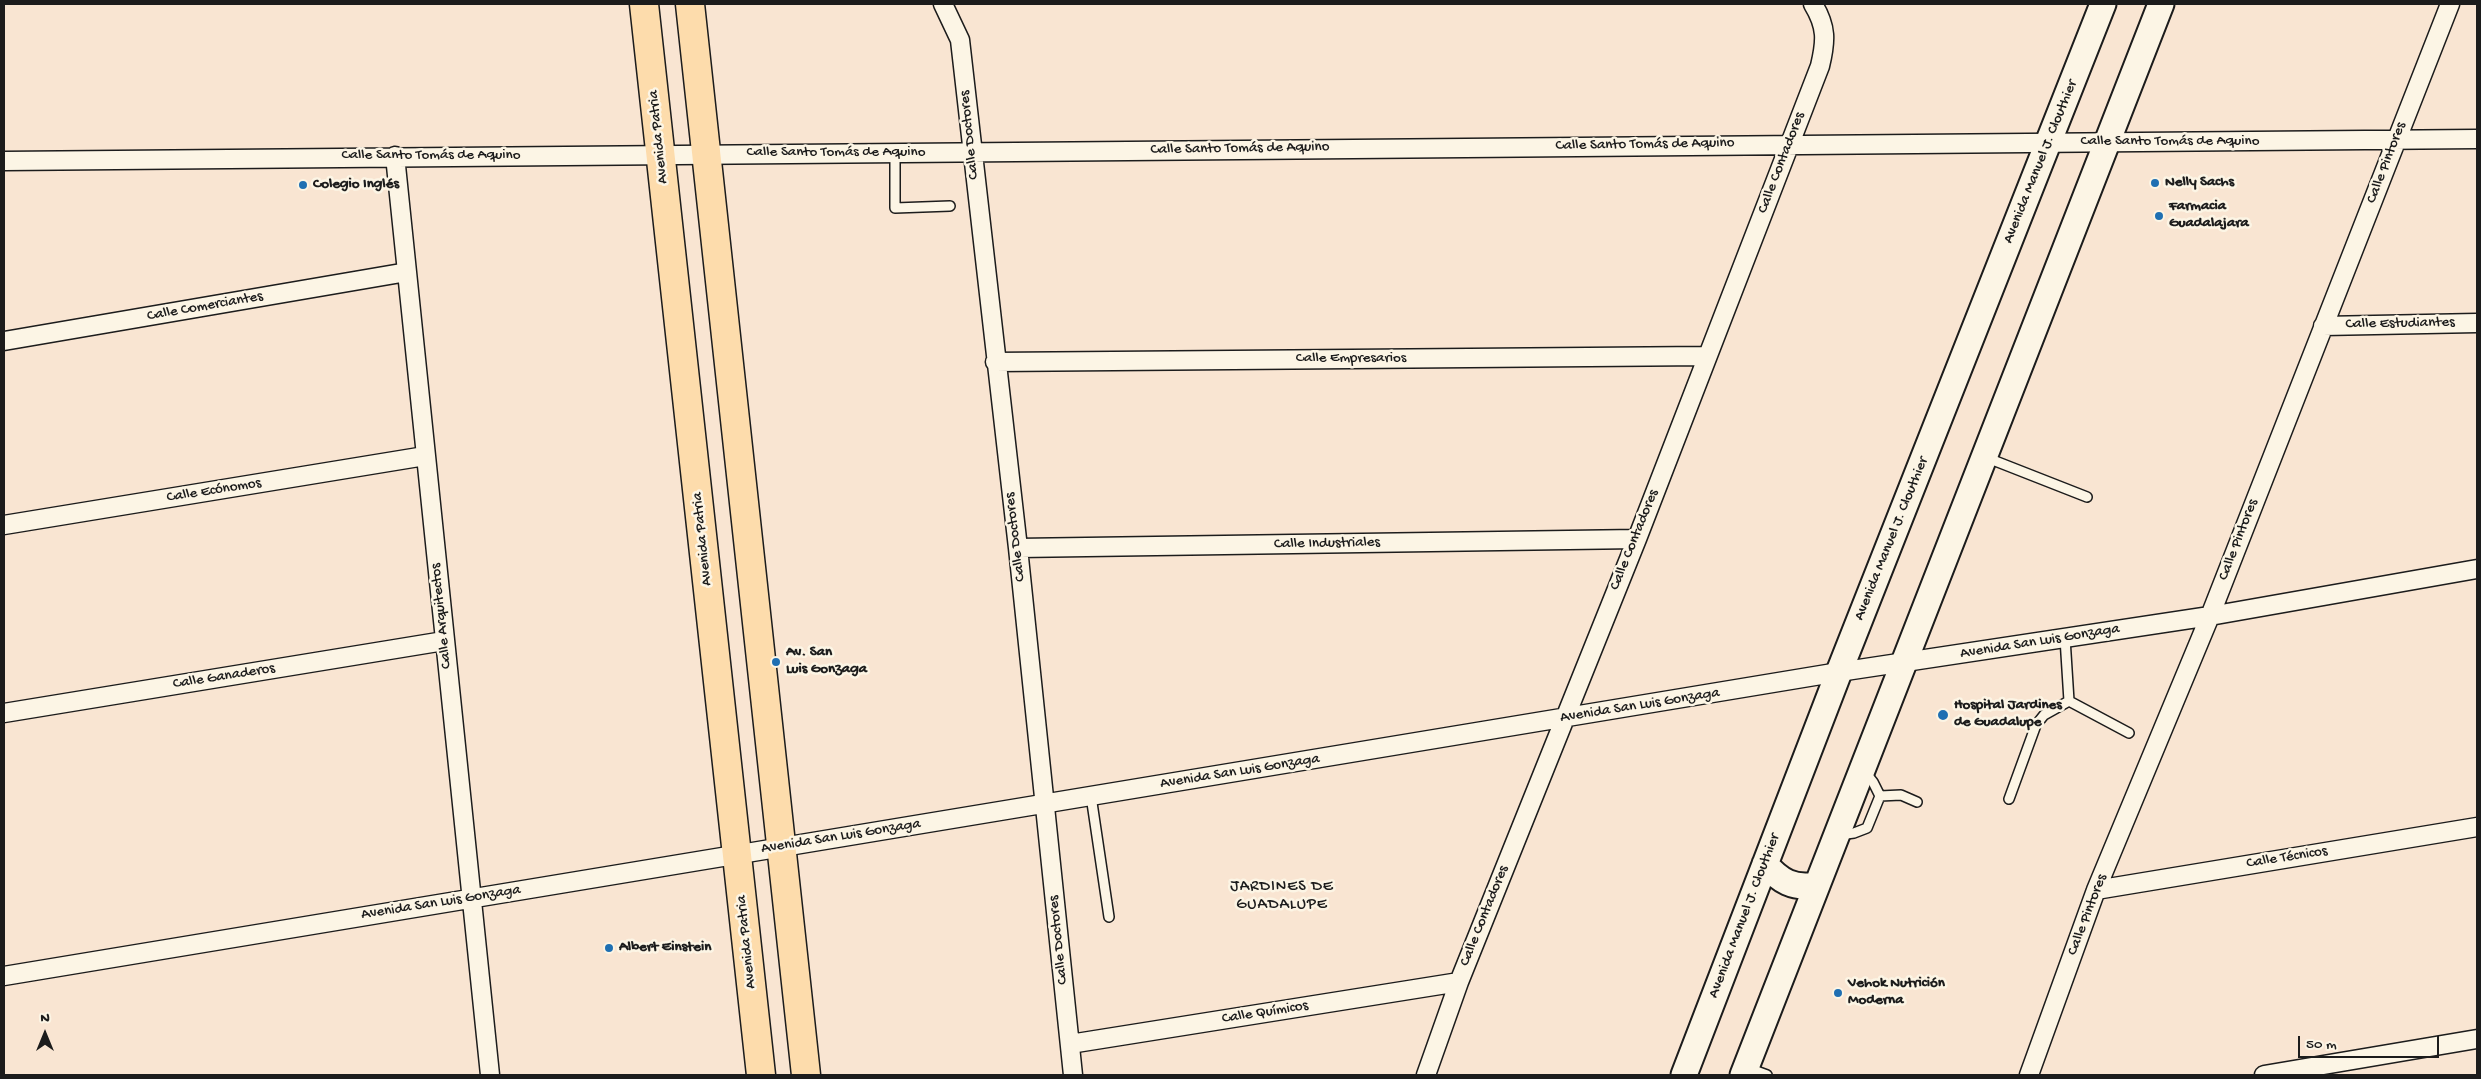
<!DOCTYPE html>
<html>
<head>
<meta charset="utf-8">
<style>
	body { margin:0 }
	#map { position:relative; width:2481px; height:1079px; overflow:hidden; background:#f9e5d2; font-family:"Gochi Hand",sans-serif }
	canvas { display:block }
	.frame { position:absolute; inset:0; border:5px solid #1c1c1c; pointer-events:none }
	.north { position:absolute; left:20px; top:1009px; width:50px; height:50px; -webkit-text-stroke:4px #fcf5e5; paint-order:stroke; rotate:0deg; font-size:14px; font-weight:700; line-height:20px; text-align:center; color:#1c1c1c }
	.north::after { content:''; display:block; margin:auto; width:18px; height:22px; background:#1c1c1c; clip-path:polygon(50% 0,100% 100%,50% 72%,0 100%) }
	.scale { position:absolute; left:2298px; top:1036px; width:141px; height:22px; box-sizing:border-box; border:2px solid #1c1c1c; border-top:0; padding-left:6px; font-size:15px; line-height:18px; white-space:nowrap; color:#1c1c1c; -webkit-text-stroke:4px #fcf5e5; paint-order:stroke }
</style>
</head>
<body>
<div id="map">
<canvas width="2481" height="1079"></canvas>
<div class="frame"></div>
<div class="north">N</div>
<div class="scale">50 m</div>
</div>
<script>
const ctx = document.querySelector('canvas').getContext('2d');
ctx.lineJoin = 'round';
function stroke(path, color, width, dash) {
  ctx.strokeStyle = color;
  ctx.lineWidth = width;
  ctx.lineCap = dash ? 'butt' : 'round';
  ctx.setLineDash(dash || []);
  ctx.stroke(path);
}
function write(font, color, halo, rows, align = 'center') {
  ctx.font = font + ' "Gochi Hand",sans-serif';
  ctx.lineWidth = 5;
  ctx.setLineDash([]);
  ctx.textBaseline = 'middle';
  ctx.strokeStyle = halo;
  ctx.fillStyle = color;
  for (const [text, x, y, turn = 0] of rows) {
    ctx.save();
    ctx.translate(x, y);
    ctx.rotate((+turn || 0) * Math.PI / 180);
    ctx.textAlign = isNaN(turn) ? turn : align;
    if (halo) ctx.strokeText(text, 0, 0);
    ctx.fillText(text, 0, 0);
    ctx.restore();
  }
}
const service = new Path2D(`
	M895 152V208L950 206
	M1985 457 2087 497
	M2065 638 2069 701 2129 733
	M1091 796 1109 917
	M1880 796 1901 795 1917 802
	M2009 799 2036 725 2044 715 2069 701
	M1839 835 1854 833 1867 828 1880 796 1873 782 1865 772
	M1748 1068 1767 1075`);
const minor = new Path2D(`
	M943 4 960 40 1018 548 1073 1075
	M395 156 490 1075
	M4 161 2477 139
	M2323 326 2477 323
	M4 341 407 272
	M995 362 1707 356
	M4 525 425 456
	M1018 548 1637 539
	M4 713 444 641
	M2096 890 2477 827
	M4 976 1839 672 2210 616 2477 569
	M1070 1044 1459 982
	M1426 1075 1459 982 1637 539 1820 66C1826 41 1827 27 1813 4
	M2029 1075 2096 890 2210 616 2450 4
	M2264 1075 2477 1039`);
const secondary = new Path2D(`
	M1765 864C1780 881 1793 889 1816 885
	M1684 1075 1839 672 2103 4
	M1743 1075 2161 4`);
const primary = new Path2D(`
	M644 4 761 1075
	M690 4 806 1075`);
stroke(service, '#1c1c1c', 12);
stroke(minor, '#1c1c1c', 21);
stroke(secondary, '#1c1c1c', 29);
stroke(primary, '#1c1c1c', 31);
stroke(service, '#fcf5e5', 9);
stroke(minor, '#fcf5e5', 18);
stroke(secondary, '#fcf5e5', 25);
stroke(primary, '#fddcac', 28);
for (const [x, y, r, color] of [
	[2155,183,5,"#1f6fb2"],
	[303,185,5,"#1f6fb2"],
	[2159,216,5,"#1f6fb2"],
	[776,662,5,"#1f6fb2"],
	[1943,715,6,"#1f6fb2"],
	[609,948,5,"#1f6fb2"],
	[1838,993,5,"#1f6fb2"]
]) {
  const dot = new Path2D();
  dot.arc(x, y, r, 0, 2 * Math.PI);
  ctx.fillStyle = color;
  ctx.fill(dot);
  stroke(dot, '#fcf5e5', 2);
}
write('15px', '#1c1c1c', '#fcf5e5', [
	["Calle Doctores",970,135,-96],
	["Avenida Patria",659,137,-96],
	["Calle Santo Tomás de Aquino",2170,142],
	["Calle Santo Tomás de Aquino",1645,145,-1],
	["Calle Santo Tomás de Aquino",1240,149,-1],
	["Calle Santo Tomás de Aquino",836,153],
	["Calle Santo Tomás de Aquino",431,156],
	["Avenida Manuel J. Clouthier",2041,162,-68],
	["Calle Contadores",1782,163,-69],
	["Calle Pintores",2387,163,-69],
	["Calle Comerciantes",205,307,-10],
	["Calle Estudiantes",2400,324,-1],
	["Calle Empresarios",1351,359],
	["Calle Ecónomos",214,491,-9],
	["Calle Doctores",1016,537,-97],
	["Avenida Patria",703,539,-96],
	["Avenida Manuel J. Clouthier",1892,539,-68],
	["Calle Contadores",1635,540,-68],
	["Calle Pintores",2239,540,-69],
	["Calle Industriales",1327,544,-1],
	["Calle Arquitectos",442,616,-96],
	["Avenida San Luis Gonzaga",2040,642,-9],
	["Calle Ganaderos",224,677,-9],
	["Avenida San Luis Gonzaga",1640,706,-9],
	["Avenida San Luis Gonzaga",1240,772,-9],
	["Avenida San Luis Gonzaga",841,837,-9],
	["Calle Técnicos",2287,858,-9],
	["Avenida San Luis Gonzaga",441,903,-9],
	["Calle Pintores",2088,915,-69],
	["Calle Contadores",1485,916,-68],
	["Avenida Manuel J. Clouthier",1745,916,-69],
	["Calle Doctores",1059,940,-96],
	["Avenida Patria",747,942,-96],
	["Calle Químicos",1265,1013,-9]
]);
write('bold 15px', '#1c1c1c', '#fcf5e5', [
	["Nelly Sachs",2165,183],
	["Colegio Inglés",313,185],
	["Farmacia",2169,207],
	["Guadalajara",2169,224],
	["Av. San",786,653],
	["Luis Gonzaga",786,670],
	["Hospital Jardines",1954,706],
	["de Guadalupe",1954,723],
	["Albert Einstein",619,948],
	["Vehok Nutrición",1848,984],
	["Moderna",1848,1001]
], 'left');
ctx.letterSpacing = '1px';
write('16px', '#1c1c1c', '#fcf5e5', [
	["JARDINES DE",1282,888],
	["GUADALUPE",1282,906]
]);
ctx.letterSpacing = '0px';
</script>
</body>
</html>
